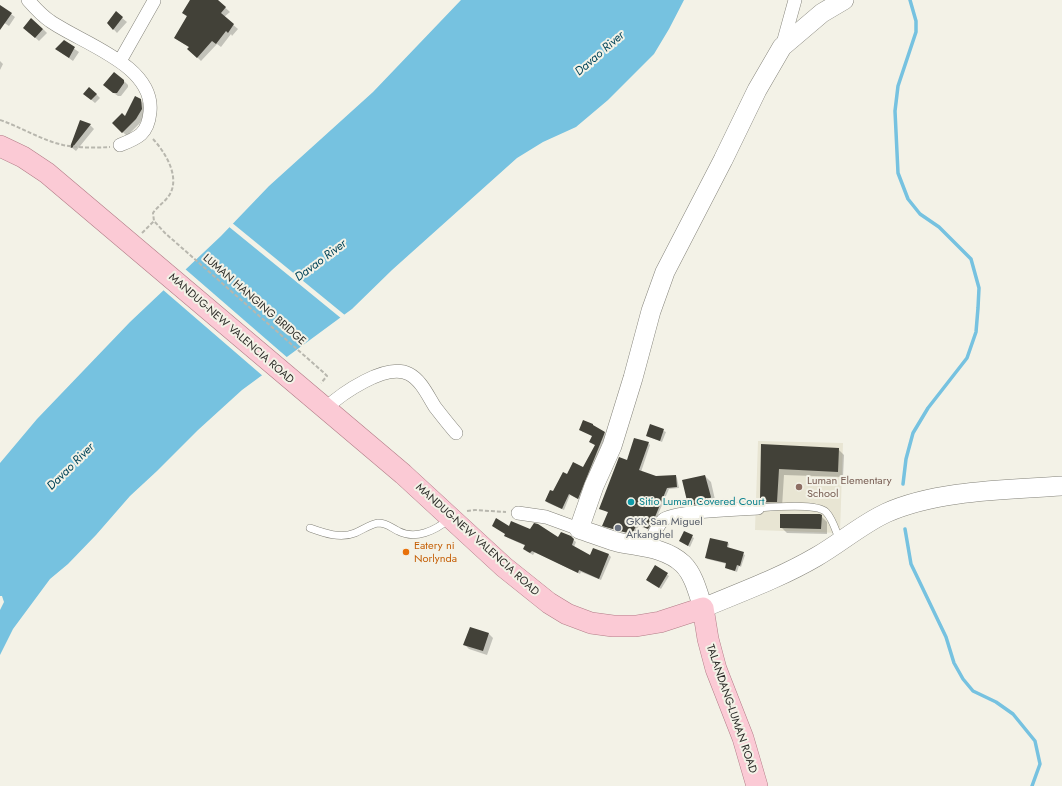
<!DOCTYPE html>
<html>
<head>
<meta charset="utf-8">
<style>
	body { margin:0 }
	canvas { display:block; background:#f3f2e7 }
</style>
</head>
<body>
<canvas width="1062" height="786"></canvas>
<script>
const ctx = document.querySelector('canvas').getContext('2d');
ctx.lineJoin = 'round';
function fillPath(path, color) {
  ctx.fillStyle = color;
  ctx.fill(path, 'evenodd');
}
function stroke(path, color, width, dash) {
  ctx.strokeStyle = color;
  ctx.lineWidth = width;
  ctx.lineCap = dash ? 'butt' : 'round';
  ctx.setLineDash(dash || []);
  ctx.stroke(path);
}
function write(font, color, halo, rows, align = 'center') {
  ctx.font = font + ' Jost,sans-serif';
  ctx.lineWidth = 4;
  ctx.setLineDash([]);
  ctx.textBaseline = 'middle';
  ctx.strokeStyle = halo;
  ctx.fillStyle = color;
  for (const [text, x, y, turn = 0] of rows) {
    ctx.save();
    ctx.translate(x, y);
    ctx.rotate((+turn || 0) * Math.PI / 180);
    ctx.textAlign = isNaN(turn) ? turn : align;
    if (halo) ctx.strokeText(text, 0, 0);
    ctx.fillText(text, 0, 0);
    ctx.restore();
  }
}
fillPath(new Path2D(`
	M758 441 843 443 840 533 755 530Z`), '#e8e5d3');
fillPath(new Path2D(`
	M461 0H684L669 29 654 54 608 100 576 127 543 142 517 158 392 270 352 309 242 390 198 430 157 471 130 496 96 535 68 564 50 579 13 629 0 655V610L4 602 2 596H0V463L37 419 130 322 221 236 269 186 373 92Z`), '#76c2e0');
fillPath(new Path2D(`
	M231 222 346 316 342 319 228 226Z
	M184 268 289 359 264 377 162 289Z`), '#f3f2e7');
fillPath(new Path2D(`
	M189 0H217L230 12 224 17 238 29 232 36 231 34 221 47 217 44 201 61 189 49 190 48 175 38 187 17 183 13 191 1Z
	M0 6 15 17 9 26 0 20Z
	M116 13 127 22 117 33 108 23Z
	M43 29 47 33 39 41 28 31Z
	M64 42 79 52 73 61 56 49Z
	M0 61 3 64 0 70Z
	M124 81 128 85V87L121 96H118L108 89Z
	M96 94 100 98 95 103 88 97Z
	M140 100 144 104 145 113 140 123 127 136 113 123 125 118Z
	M81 121 90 125 94 129 76 151 71 147Z
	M650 425 666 432 662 442 647 436Z
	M604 433 606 435 580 500 570 495 564 510 548 503 546 501 567 475 583 468 596 446 592 443 593 436Z
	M648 443 650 445 641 472 656 477 676 476 677 478 679 488 669 489 656 519 650 530 639 526 634 535 605 527 604 525 609 513 600 508 627 462Z
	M762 445 838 449 844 455 843 477 784 475 782 507 767 506 761 500Z
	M705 476 711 482 716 504 695 511 689 505Z
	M821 516 827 522V534L787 533 781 527Z
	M493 526 510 527 530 530 559 539 570 537 576 542 574 547 590 556 593 549 609 555 611 557 601 580 581 572 580 574 535 552 533 555 526 551V546L508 538 506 536V534Z
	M684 532 694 538 690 547 682 542Z
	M728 543 729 544 728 548 745 555 741 567 739 566 737 572 728 569 726 567 727 564 707 559 706 557Z
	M655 567 669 576 661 589 649 581Z
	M489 634 493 638 487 655 469 649 465 645Z`), '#0003');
stroke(new Path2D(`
	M903 484 906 459 913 433 928 408 967 358 976 332 978 308 979 288 971 259 939 227 920 214 908 199 898 173 895 111 898 86 916 32V21L910 0
	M905 529 911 564 946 637 954 663 963 679 973 691 996 702 1013 714 1035 741 1040 764 1032 786`), '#76c2e0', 3.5);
fillPath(new Path2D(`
	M190 0H218L226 7 221 13 234 24 228 33 226 31 216 44 212 41 197 58 187 49 189 47 174 38 187 16 182 13Z
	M0 5 12 13 0 30Z
	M116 11 123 17 113 30 107 23Z
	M31 18 43 29 35 38 23 28Z
	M64 40 75 47 69 58 55 49Z
	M114 72 124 80V83L117 93H113L103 85Z
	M89 87 97 94 91 100 83 94Z
	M135 96 141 99 142 109 136 119 122 133 112 123 122 113 125 116Z
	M80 120 91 124 72 148 70 147Z
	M583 420 593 424V425L605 432 578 499 569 494 562 509 545 501 550 490 553 491 563 472 567 474 573 462 583 467 595 445 589 442 592 436 579 430Z
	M650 424 664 429 660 441 646 436Z
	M634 438 649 442 639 470 656 476 676 475 677 487 667 488 655 517 648 529 637 524 632 534 620 531 602 526 608 512 599 509 619 457 627 460Z
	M761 444 839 448 838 472 779 469 777 502H763L760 500Z
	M705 475 711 497 708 503 688 505 682 480Z
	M780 514H820L822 515 821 529 780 528Z
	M496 518 509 526 511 521 530 529 534 523 538 524 558 537 561 532 571 536 574 539 572 545 590 555 593 548 609 554 599 579 579 570 578 573 532 551 530 553 523 549 525 545 504 536 505 534 492 526Z
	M684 531 693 535 688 546 679 541Z
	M710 538 728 542 727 547 744 552 740 566 737 565 735 571 725 568 726 563 705 558Z
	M655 565 668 573 659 588 646 580Z
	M470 627 489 633 483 651 463 645Z`), '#424138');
const lane = new Path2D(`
	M758 508C772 507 817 503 826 512 833 519 836 532 840 541
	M310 528C324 533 340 539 355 533 362 530 371 524 378 523 387 523 390 527 398 531 415 540 435 531 449 519`);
const street = new Path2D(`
	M28 0C35 8 41 15 50 21 81 43 155 65 150 112 148 134 138 138 120 145
	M782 47 795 0
	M120 61 154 1
	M325 409C341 394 386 362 409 374 421 380 428 396 435 407 442 416 449 425 456 433
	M518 513 546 517 579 529
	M648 547C652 539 656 527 663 520 673 511 741 509 758 508`);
const secondary = new Path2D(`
	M844 0 822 13 782 47 757 90 723 160 665 272 651 311 633 378 612 446 594 486 579 529C591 533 604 538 617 542 639 547 665 547 683 564 694 575 698 593 703 608 741 592 780 578 816 557 839 544 862 524 886 513 937 490 1006 490 1062 486`);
const primary = new Path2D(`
	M0 146 23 157 47 173 403 474 504 567 549 603 567 614 591 623 613 626H636L660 622 703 608 708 639 716 669 743 738 757 786`);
stroke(lane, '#84837a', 8);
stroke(street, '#84837a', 14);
stroke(secondary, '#84837a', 20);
stroke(primary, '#b27c87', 22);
stroke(new Path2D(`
	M0 120C21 127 41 140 63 145 78 148 95 148 110 147
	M153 139C165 152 180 176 170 194 166 201 158 206 153 213L154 221 165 233 323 372 327 376 321 383
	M142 233 154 221
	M467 511 475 510 506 512`), '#b8b7ae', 2, [4, 2]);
stroke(lane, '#fff', 7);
stroke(street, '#fff', 13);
stroke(secondary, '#fff', 19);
stroke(primary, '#fbcad5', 21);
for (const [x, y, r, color] of [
	[799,487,4,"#8d6e63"],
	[631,502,4,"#0f9aa8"],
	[618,528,4,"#6b7280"],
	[406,552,4,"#e8710a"]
]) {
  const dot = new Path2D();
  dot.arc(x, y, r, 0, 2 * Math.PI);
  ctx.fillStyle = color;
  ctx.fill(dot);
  stroke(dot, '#f3f2e7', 1.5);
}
write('11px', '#2f2f2b', '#f3f2e7', [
	["LUMAN HANGING BRIDGE",254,300,41],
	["MANDUG-NEW VALENCIA ROAD",231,329,41],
	["MANDUG-NEW VALENCIA ROAD",477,540,42],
	["TALANDANG-LUMAN ROAD",731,709,71]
]);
write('11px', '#785e54', '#f3f2e7', [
	["Luman Elementary",807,481],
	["School",807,494]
], 'left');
write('11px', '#0d838f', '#f3f2e7', [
	["Sitio Luman Covered Court",639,502]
], 'left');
write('11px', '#5b616d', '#f3f2e7', [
	["GKK San Miguel",626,522],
	["Arkanghel",626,535]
], 'left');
write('11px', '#c56008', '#f3f2e7', [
	["Eatery ni",414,546],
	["Norlynda",414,559]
], 'left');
write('italic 12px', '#004459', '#f3f2e7', [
	["Davao River",600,54,-41],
	["Davao River",321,261,-37],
	["Davao River",71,467,-45]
]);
</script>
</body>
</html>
